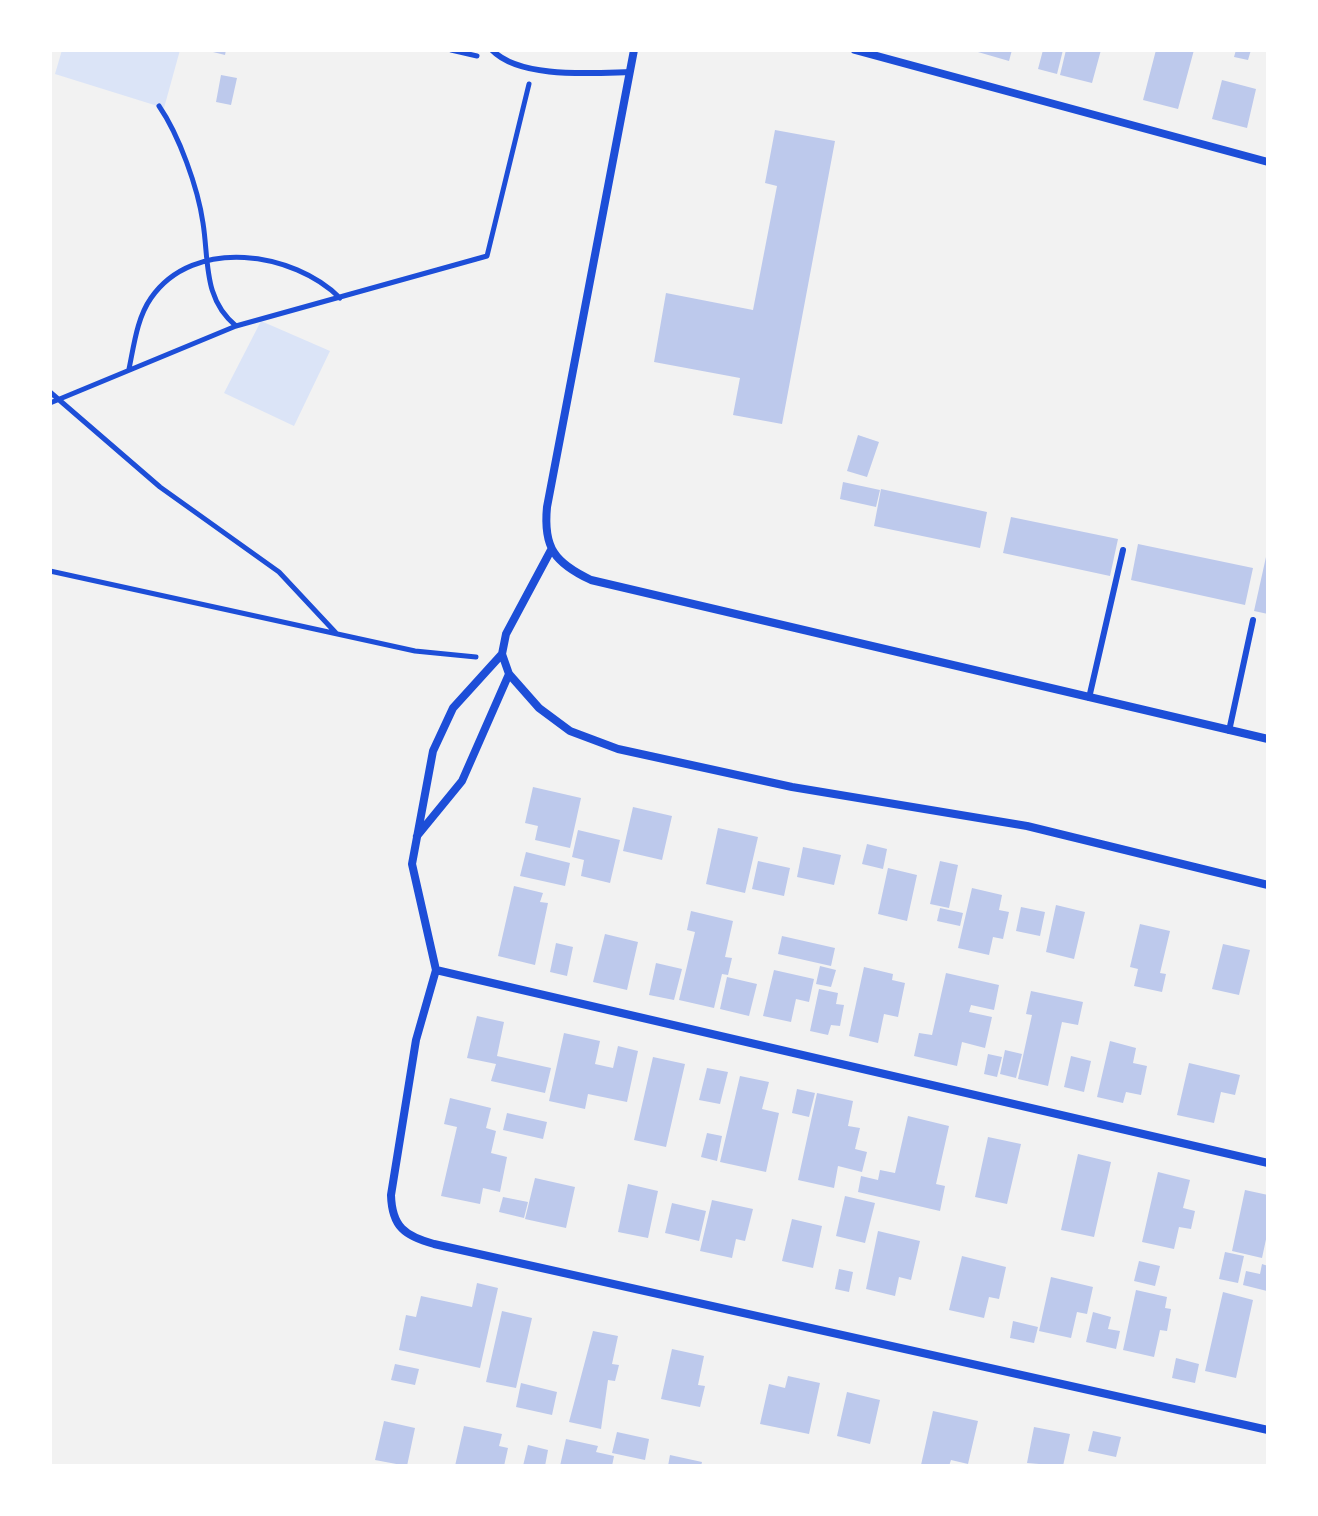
<!DOCTYPE html>
<html>
<head>
<meta charset="utf-8">
<style>
	body { margin:0 }
	#map { position:relative; width:1318px; height:1516px; overflow:hidden; background:#f2f2f2; font-family:Bitter,serif }
	canvas { display:block }
	.frame { position:absolute; inset:0; border:52px solid #fff; pointer-events:none }
</style>
</head>
<body>
<div id="map">
<canvas width="1318" height="1516"></canvas>
<div class="frame"></div>
</div>
<script>
const ctx = document.querySelector('canvas').getContext('2d');
ctx.lineJoin = 'round';
function fillPath(path, color) {
  ctx.fillStyle = color;
  ctx.fill(path, 'evenodd');
}
function stroke(path, color, width, dash) {
  ctx.strokeStyle = color;
  ctx.lineWidth = width;
  ctx.lineCap = dash ? 'butt' : 'round';
  ctx.setLineDash(dash || []);
  ctx.stroke(path);
}
fillPath(new Path2D(`
	M62 50H180L164 108 55 74Z
	M261 321 330 351 294 426 224 393Z`), '#dbe4f7');
fillPath(new Path2D(`
	M205 50H226L225 55Z
	M971 50H1012L1009 61Z
	M1043 50H1063L1057 74 1038 69Z
	M1066 50H1101L1092 83 1060 75Z
	M1156 50H1194L1178 109 1143 100Z
	M1236 50H1251L1248 60 1234 57Z
	M221 75 237 78 231 105 216 102Z
	M1222 80 1256 89 1247 128 1212 119Z
	M775 130 835 141 782 424 733 415 740 378 654 362 666 293 753 310 777 186 765 183Z
	M858 435 879 442 867 477 847 471Z
	M843 482 880 490 876 507 840 499Z
	M881 489 987 512 980 548 874 526Z
	M1011 517 1118 539 1110 576 1003 553Z
	M1138 544 1253 568 1245 605 1131 580Z
	M1268 548V614L1254 611Z
	M533 787 581 798 570 848 535 840 538 826 525 823Z
	M633 807 672 816 662 860 623 851Z
	M718 828 758 837 745 893 706 884Z
	M578 830 620 840 610 883 581 876 584 860 572 857Z
	M867 844 887 849 883 869 862 864Z
	M803 847 841 855 834 885 797 877Z
	M526 852 570 863 565 886 520 876Z
	M758 861 790 868 784 896 752 889Z
	M940 861 958 865 949 908 930 904Z
	M888 868 917 875 907 921 878 914Z
	M514 886 543 893 540 902 548 903 535 965 498 956Z
	M972 888 1002 895 999 910 1009 912 1003 939 993 937 989 955 958 948Z
	M1056 905 1085 912 1074 959 1046 952Z
	M1021 907 1045 912 1040 936 1016 931Z
	M940 908 963 913 960 926 937 921Z
	M691 911 733 921 725 957 732 958 728 975 722 974 714 1008 679 1000 695 932 687 930Z
	M1140 924 1170 931 1160 973 1166 974 1162 992 1134 986 1138 969 1130 967Z
	M605 934 638 942 627 990 593 982Z
	M782 936 835 948 831 966 778 954Z
	M556 943 573 947 567 976 550 972Z
	M1223 944 1250 950 1239 995 1212 989Z
	M656 963 682 969 674 1000 649 995Z
	M820 966 836 970 831 987 816 984Z
	M864 967 893 974 892 980 905 983 898 1017 884 1014 878 1043 849 1036Z
	M774 970 814 979 809 1002 796 999 791 1022 763 1016Z
	M946 973 999 985 994 1010 971 1005 969 1012 992 1017 985 1048 962 1042 957 1066 914 1056 919 1033 932 1035Z
	M727 977 757 984 749 1016 720 1009Z
	M819 989 838 993 836 1004 844 1005 840 1026 831 1025 828 1035 810 1031Z
	M1031 991 1083 1002 1078 1025 1062 1022 1048 1086 1018 1079 1032 1015 1026 1014Z
	M477 1016 504 1022 497 1056 551 1068 545 1093 491 1081 496 1064 467 1058Z
	M564 1033 600 1041 595 1064 613 1068 618 1046 638 1051 627 1102 588 1094 585 1109 549 1101Z
	M1110 1041 1136 1048 1133 1063 1147 1066 1141 1095 1126 1092 1123 1103 1097 1097Z
	M1005 1050 1022 1054 1016 1078 1000 1074Z
	M988 1054 1002 1057 997 1077 984 1074Z
	M1071 1056 1091 1061 1084 1092 1064 1087Z
	M653 1057 685 1064 666 1147 634 1140Z
	M1189 1063 1240 1075 1235 1095 1221 1092 1214 1123 1177 1115Z
	M707 1068 728 1072 720 1104 699 1100Z
	M740 1076 769 1082 762 1109 779 1113 766 1172 720 1162Z
	M797 1089 815 1093 809 1117 792 1113Z
	M817 1093 853 1101 848 1126 860 1128 855 1149 867 1152 862 1172 838 1166 834 1188 798 1180Z
	M450 1098 491 1108 486 1128 496 1131 491 1153 507 1157 500 1192 483 1188 480 1204 441 1196 457 1127 444 1124Z
	M507 1113 547 1122 543 1139 503 1130Z
	M908 1116 949 1126 936 1184 945 1186 940 1211 858 1192 861 1176 878 1180 880 1170 895 1173Z
	M707 1133 722 1136 717 1161 701 1157Z
	M988 1137 1021 1144 1007 1204 975 1197Z
	M1078 1154 1111 1162 1094 1237 1061 1230Z
	M1158 1172 1190 1180 1183 1208 1195 1211 1191 1229 1179 1227 1174 1249 1142 1242Z
	M535 1178 575 1187 566 1228 525 1219Z
	M628 1184 658 1191 648 1238 618 1232Z
	M1245 1190 1268 1195V1230L1262 1258 1232 1251Z
	M845 1196 875 1203 865 1243 836 1236Z
	M503 1197 528 1202 524 1218 499 1212Z
	M712 1200 753 1209 745 1241 736 1239 732 1258 700 1251Z
	M672 1203 706 1211 699 1241 665 1233Z
	M792 1219 822 1226 813 1268 782 1261Z
	M878 1231 920 1241 911 1280 899 1277 895 1296 866 1289Z
	M1225 1252 1244 1256 1238 1283 1219 1279Z
	M962 1256 1006 1267 999 1299 989 1297 984 1318 949 1310Z
	M1139 1261 1160 1266 1155 1286 1134 1281Z
	M1262 1264 1268 1266 1267 1291 1243 1285 1246 1271 1260 1274Z
	M839 1269 853 1272 849 1292 835 1289Z
	M1051 1277 1093 1287 1087 1314 1077 1312 1071 1338 1039 1331Z
	M477 1283 498 1288 480 1368 399 1350 406 1315 416 1317 421 1296 472 1307Z
	M1136 1290 1167 1297 1165 1308 1171 1309 1167 1331 1160 1330 1154 1357 1123 1350Z
	M1223 1292 1253 1300 1236 1378 1205 1371Z
	M502 1311 532 1318 516 1388 486 1382Z
	M1093 1312 1111 1317 1108 1329 1120 1331 1116 1349 1086 1342Z
	M1013 1321 1038 1327 1034 1343 1010 1338Z
	M593 1331 618 1336 612 1364 619 1365 615 1381 608 1380 601 1429 569 1422Z
	M672 1349 704 1356 698 1385 705 1386 700 1407 661 1399Z
	M1176 1358 1199 1364 1195 1383 1172 1378Z
	M395 1364 419 1369 415 1385 391 1380Z
	M788 1376 820 1383 809 1434 760 1424 769 1384 785 1388Z
	M521 1383 557 1392 552 1415 516 1407Z
	M847 1392 880 1400 870 1444 837 1436Z
	M933 1411 978 1421 968 1464 951 1460 949 1466 921 1465Z
	M384 1421 415 1428 407 1466 375 1460Z
	M464 1426 502 1434 499 1446 508 1448 504 1466H455Z
	M1034 1427 1070 1434 1063 1466 1027 1463Z
	M1093 1431 1121 1437 1116 1457 1088 1451Z
	M617 1432 649 1439 645 1460 612 1453Z
	M566 1439 598 1446 596 1452 614 1456 612 1466H560Z
	M528 1445 548 1450 545 1466H523Z
	M670 1455 702 1462 701 1466H668Z`), '#bdc9ec');
stroke(new Path2D(`
	M451 50 477 56
	M159 106C179 135 198 188 203 223 209 261 203 299 236 326
	M129 369C134 345 137 318 151 298 194 236 294 252 340 298
	M50 392 160 487 279 572 336 633
	M50 403 236 326 487 256 529 84
	M50 571 415 651 476 657`), '#1d4ed8', 5);
stroke(new Path2D(`
	M492 50C520 79 592 73 630 72
	M1089 698 1123 550
	M1229 731 1253 620`), '#1d4ed8', 6);
stroke(new Path2D(`
	M634 50 547 507C543 548 555 563 591 580L1268 739
	M855 50 1268 162
	M551 550 506 634 502 654 453 708 433 751 412 864 436 970 416 1040 391 1195C392 1227 405 1236 434 1244L1268 1430
	M502 654 509 674 539 708 570 731 618 749 792 787 1027 826 1268 885
	M417 836 462 781 509 674
	M436 970 1268 1163`), '#1d4ed8', 8);
</script>
</body>
</html>
